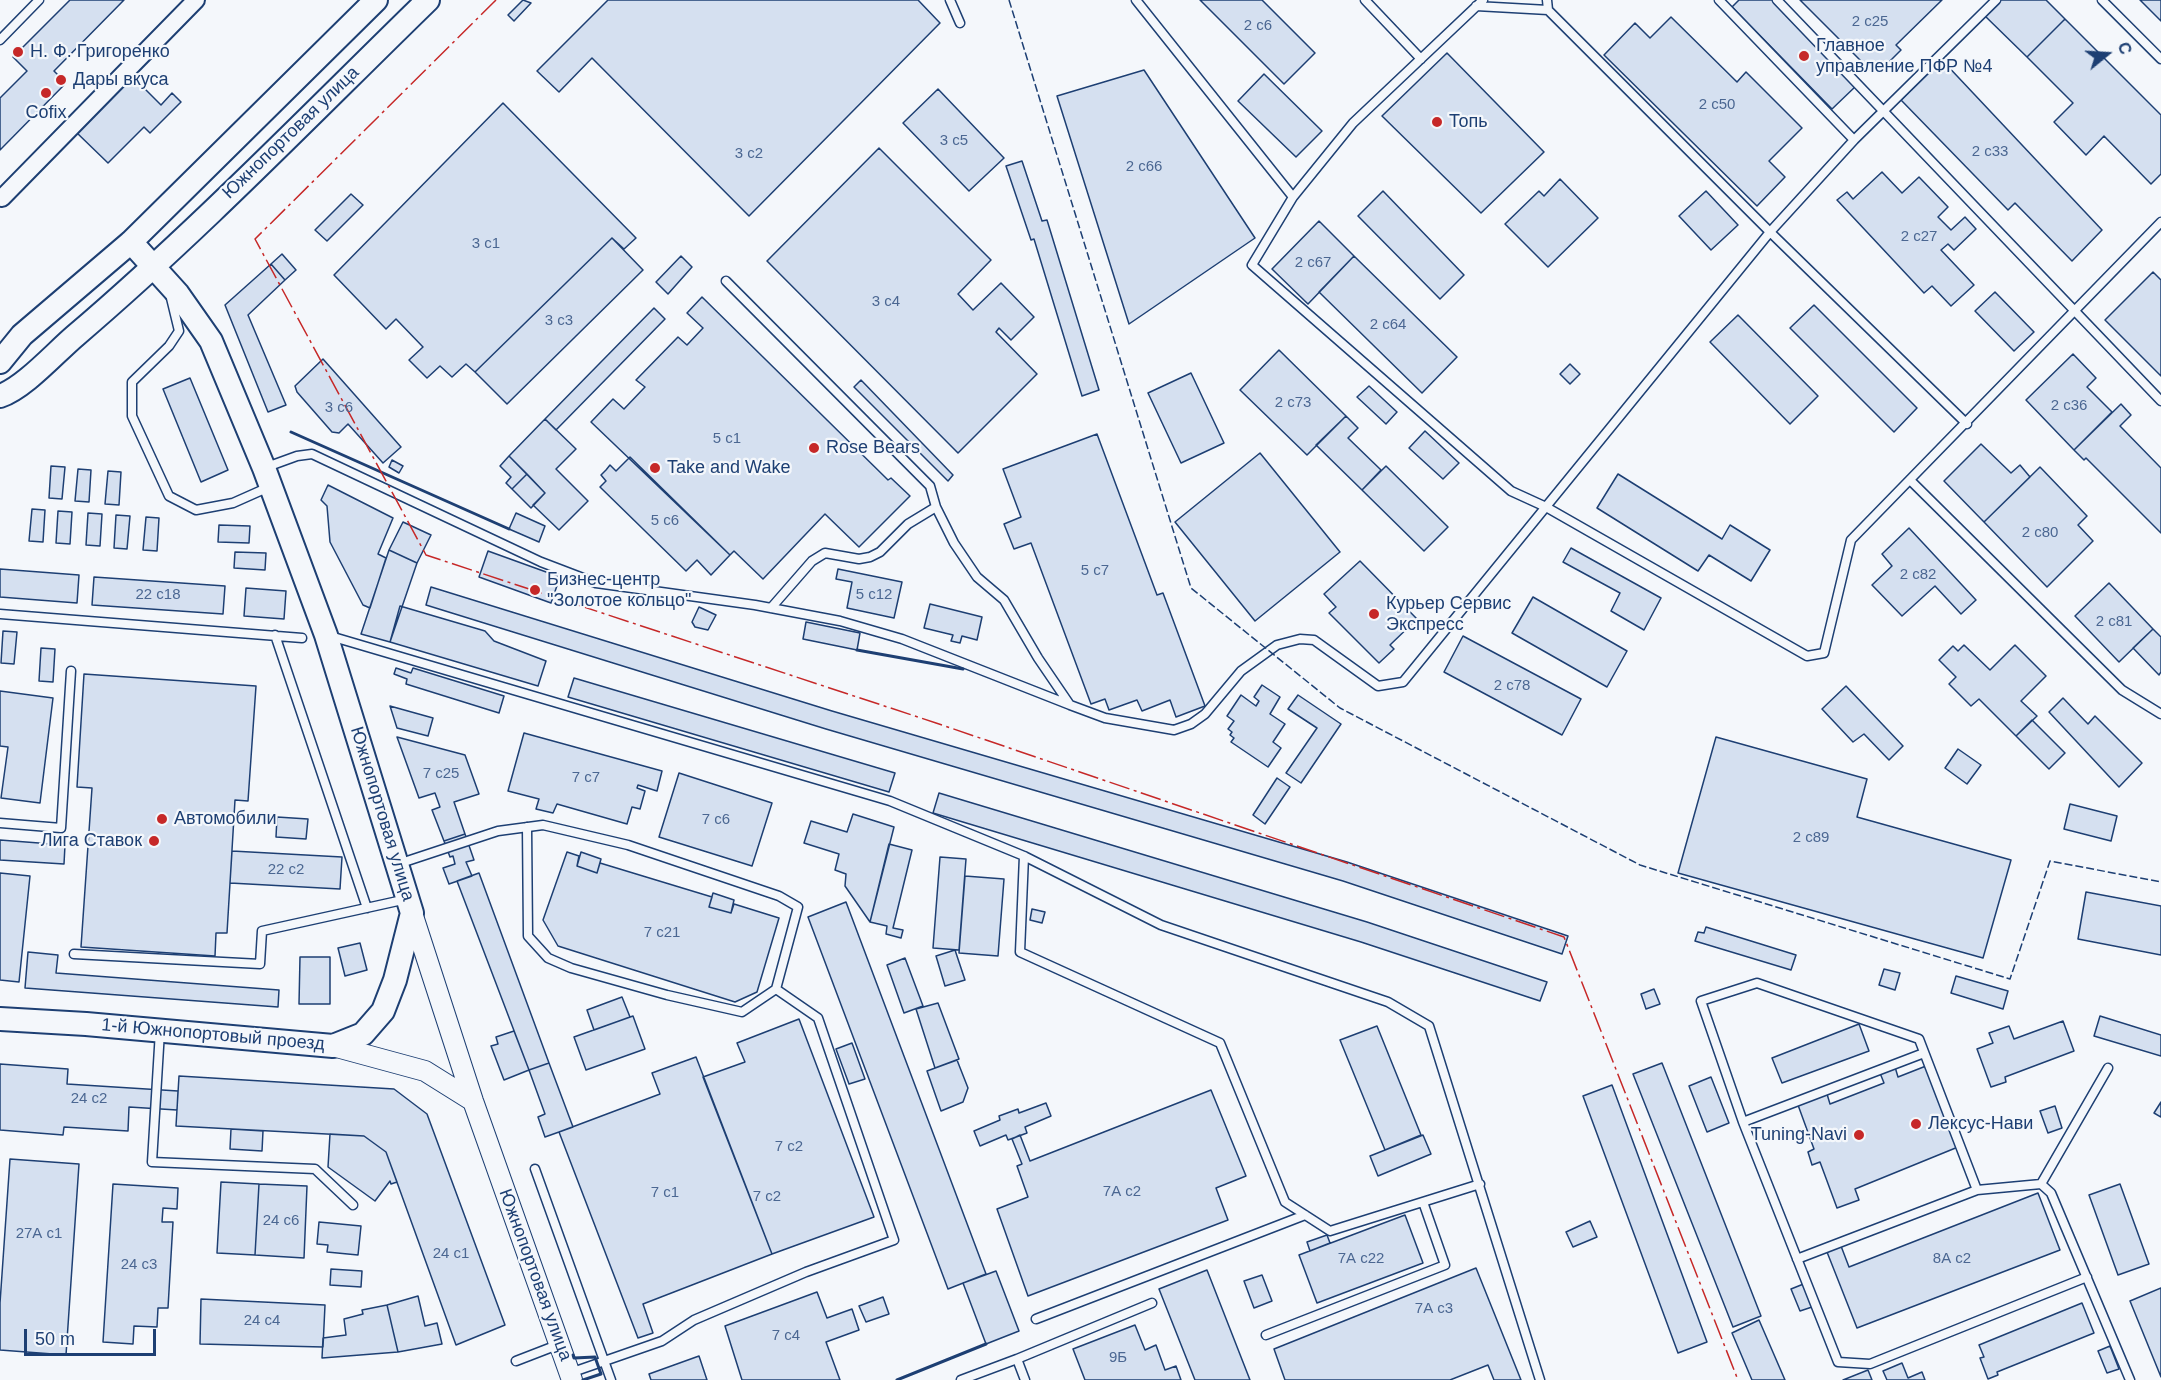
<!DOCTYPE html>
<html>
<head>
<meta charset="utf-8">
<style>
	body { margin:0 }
	#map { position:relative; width:2161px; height:1380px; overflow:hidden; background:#f4f7fb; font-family:Arial,sans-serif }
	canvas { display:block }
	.north { position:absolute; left:2077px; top:24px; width:60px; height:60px; -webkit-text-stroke:4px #f4f7fb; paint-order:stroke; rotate:72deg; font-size:16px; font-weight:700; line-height:24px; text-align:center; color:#1d3f73 }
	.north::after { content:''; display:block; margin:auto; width:21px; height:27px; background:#1d3f73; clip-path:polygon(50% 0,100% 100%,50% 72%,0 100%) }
	.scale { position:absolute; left:24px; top:1329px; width:132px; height:27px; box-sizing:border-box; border:3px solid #1d3f73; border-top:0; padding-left:8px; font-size:18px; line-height:21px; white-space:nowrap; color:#1d3f73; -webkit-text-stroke:4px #f4f7fb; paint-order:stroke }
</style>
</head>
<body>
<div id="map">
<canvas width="2161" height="1380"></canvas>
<div class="north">С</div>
<div class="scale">50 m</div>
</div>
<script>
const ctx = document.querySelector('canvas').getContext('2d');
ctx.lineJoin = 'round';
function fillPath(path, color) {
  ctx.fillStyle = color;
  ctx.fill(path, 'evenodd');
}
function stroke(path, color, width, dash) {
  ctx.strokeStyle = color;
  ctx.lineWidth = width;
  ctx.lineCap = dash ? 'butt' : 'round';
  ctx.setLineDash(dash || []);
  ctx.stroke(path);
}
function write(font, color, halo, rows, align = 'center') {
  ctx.font = font + ' Arial,sans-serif';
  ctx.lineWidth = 4.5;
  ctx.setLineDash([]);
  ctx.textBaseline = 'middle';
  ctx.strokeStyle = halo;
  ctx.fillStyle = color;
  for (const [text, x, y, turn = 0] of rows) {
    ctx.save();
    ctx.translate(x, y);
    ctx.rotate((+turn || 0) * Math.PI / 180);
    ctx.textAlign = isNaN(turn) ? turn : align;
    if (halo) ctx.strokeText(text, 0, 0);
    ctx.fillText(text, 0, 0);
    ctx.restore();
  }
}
const building = new Path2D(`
	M70 0H124L54 71 66 83 0 150V98L27 71 13 57Z
	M523 0 531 3 514 21 508 15Z
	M608 0H918L940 23 749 216 592 58 559 92 537 71Z
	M1200 0H1262L1315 53 1284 84Z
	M1739 0H1774L1857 85 1832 109 1732 7Z
	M1800 0H1942L1896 45 1901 50 1882 69 1877 63 1870 70Z
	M1998 0H2046L2065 19 2027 57 1984 15Z
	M2140 0H2161V21Z
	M1671 17 1737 82 1746 72 1802 128 1769 161 1785 177 1757 206 1604 55 1635 23 1650 38Z
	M2065 19 2161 115V174L2151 184 2104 136 2086 155 2054 122 2073 103 2027 57Z
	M1447 53 1544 152 1481 213 1382 116Z
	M1942 60 2102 230 2072 261 2015 203 2008 210 1901 100Z
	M1144 70 1255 238 1129 324 1057 96Z
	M1264 74 1322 131 1296 157 1238 101Z
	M132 76 161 105 172 93 181 102 150 133 144 127 108 163 76 132Z
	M938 89 1004 158 969 191 903 123Z
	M503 103 636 238 624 249 612 238 475 372 466 364 452 377 440 366 427 378 409 360 423 347 396 319 386 329 334 275Z
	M879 148 991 260 958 294 973 310 1001 283 1034 317 1011 340 999 328 996 332 1037 374 958 453 767 261Z
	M1022 161 1042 221 1047 220 1099 390 1082 396 1034 239 1031 240 1006 166Z
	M1882 172 1902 193 1919 177 1948 207 1938 217 1951 230 1965 217 1976 229 1954 250 1948 244 1941 250 1974 285 1951 306 1932 286 1924 293 1837 200 1847 192 1853 199Z
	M1560 179 1598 218 1548 267 1505 224 1539 191 1544 196Z
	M1383 191 1464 275 1440 299 1358 216Z
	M1706 191 1738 225 1711 250 1679 216Z
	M351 194 363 205 327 241 315 230Z
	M1319 221 1354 256 1308 304 1272 269Z
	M612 238 643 270 507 404 475 372Z
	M282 254 296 270 285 280 271 264Z
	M681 256 692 267 668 294 656 282Z
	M1354 256 1457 357 1422 393 1319 292Z
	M271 264 285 280 248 315 286 405 268 412 225 305Z
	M2153 272 2161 280V376L2105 320Z
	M1995 292 2034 332 2014 351 1975 311Z
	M702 297 888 480 891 478 910 496 859 547 825 514 763 579 734 551 730 555 591 422 613 399 624 409 645 387 636 380 678 337 687 345 703 328 687 313Z
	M1814 305 1917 408 1894 432 1790 328Z
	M654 308 665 319 556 430 545 419Z
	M1738 315 1818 396 1790 424 1710 342Z
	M1279 350 1346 416 1307 455 1240 390Z
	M2073 354 2096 378 2087 387 2112 412 2074 450 2026 400Z
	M323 359 401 447 383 463 348 424 339 433 332 432 297 392 295 386Z
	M1570 364 1580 374 1570 384 1560 374Z
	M1191 373 1224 443 1181 463 1148 393Z
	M190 378 228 470 201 482 163 389Z
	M861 380 953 475 948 481 854 387Z
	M1369 386 1397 412 1386 424 1357 397Z
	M2121 404 2131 415 2120 426 2161 468V533L2086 458 2084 460 2074 450Z
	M1346 416 1358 428 1348 438 1381 470 1362 490 1316 445Z
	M545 419 576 449 556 469 588 501 559 530 533 505 545 493 509 456Z
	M1425 431 1459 463 1443 479 1409 448Z
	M1097 434 1157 595 1163 593 1205 706 1176 717 1170 700 1142 711 1137 700 1109 710 1105 699 1091 704 1031 543 1014 549 1004 524 1021 517 1003 469Z
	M1981 444 2011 473 2020 465 2030 477 1984 522 1944 481Z
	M1260 453 1340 552 1255 621 1175 522Z
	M509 456 527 474 512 489 506 483 511 477 500 466Z
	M630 457 730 555 711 575 697 560 686 571 600 487 606 481 601 475 606 470 610 465 616 471Z
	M392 460 403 466 399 473 389 467Z
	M51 466 65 467 62 499 49 498Z
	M1386 466 1448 527 1424 551 1362 490Z
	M2040 467 2087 516 2078 525 2093 541 2047 587 1984 522Z
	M78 469 91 470 89 502 75 501Z
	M108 471 121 472 119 505 105 504Z
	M527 474 545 493 531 508 512 489Z
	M1618 474 1722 539 1730 525 1770 550 1751 581 1709 555 1698 571 1597 508Z
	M328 485 393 518 378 554 386 558 370 608 363 605 330 542 327 506 321 500Z
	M32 509 45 510 43 542 29 541Z
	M58 511 72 512 70 544 56 543Z
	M88 513 102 514 100 546 86 545Z
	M516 513 545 526 539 542 509 529Z
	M116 515 130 516 127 549 114 548Z
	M146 517 159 518 157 551 143 550Z
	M403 522 431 535 417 563 389 550Z
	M219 525 250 526 249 543 218 542Z
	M1909 528 1976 600 1961 614 1935 586 1902 616 1872 585 1892 566 1882 554Z
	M1571 548 1661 598 1644 630 1611 611 1620 593 1563 562Z
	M389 550 417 563 390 642 361 634Z
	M488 551 560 577 551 603 479 577Z
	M235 552 266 553 265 570 234 568Z
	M1360 561 1417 619 1390 645 1394 649 1379 663 1329 613 1336 607 1324 594Z
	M0 569 79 575 77 603 0 597Z
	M838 569 902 582 894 618 847 608 852 582 836 579Z
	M94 577 225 586 223 614 92 605Z
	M2109 583 2153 629 2119 662 2075 616Z
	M431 587 832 711 1347 862 1568 936 1562 954 1343 881 826 729 426 605Z
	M246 588 286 591 284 619 244 616Z
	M1533 597 1627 651 1607 687 1512 633Z
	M930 604 982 617 977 640 962 636 960 643 951 641 953 635 924 628Z
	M400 606 485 631 494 641 546 661 538 686 390 642Z
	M699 607 716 615 708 630 695 627 692 622Z
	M806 622 860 633 857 650 803 639Z
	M2153 629 2161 637V672L2159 675 2133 648Z
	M3 631 17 632 14 664 1 663Z
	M1463 636 1581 699 1562 735 1444 672Z
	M1964 645 1990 670 2015 645 2046 676 2021 701 2037 716 2016 736 1979 699 1971 706 1949 684 1956 677 1939 660 1953 646 1958 651Z
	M41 648 55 649 53 682 39 681Z
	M396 668 411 673 413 668 504 696 499 713 406 684 407 679 394 674Z
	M84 674 256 686 248 801 235 800 227 933H216L215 956 81 947 92 788 77 787Z
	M574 678 895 773 889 792 568 697Z
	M1262 685 1280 697 1270 714 1285 724 1273 742 1281 748 1268 767 1231 742 1234 738 1230 735 1232 732 1228 729 1234 721 1227 716 1241 695 1256 706 1259 701 1254 697Z
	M1846 686 1903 746 1889 760 1864 734 1853 742 1822 709Z
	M0 691 53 698 40 803 1 798 8 747 0 746Z
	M1298 695 1341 724 1301 783 1286 773 1317 728 1288 709Z
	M2063 698 2088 724 2095 716 2142 763 2119 787 2049 712Z
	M390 706 433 718 428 736 397 728Z
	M2032 720 2065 753 2049 769 2016 736Z
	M524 733 662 771 657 791 638 785 637 788 645 791 640 809 632 807 627 824 557 804 553 813 536 809 539 799 508 791Z
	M397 737 465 755 479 794 454 802 465 834 444 841 432 810 440 807 435 793 419 798Z
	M1716 737 1867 779 1857 817 2011 860 1983 958 1678 873Z
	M1958 749 1981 765 1967 784 1945 768Z
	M679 773 772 803 752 866 659 837Z
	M1277 778 1290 787 1265 824 1253 815Z
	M939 793 1367 922 1547 982 1540 1001 1361 942 933 813Z
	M2070 804 2117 816 2111 841 2064 829Z
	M853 814 894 827 870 922 845 886 846 874 835 870 839 854 804 843 811 821 847 832Z
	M277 817 308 819 306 839 276 837Z
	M465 834 474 860 466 862 472 876 449 884 443 868 455 864 453 856 450 857 444 841Z
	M0 840 65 845 64 864 0 860Z
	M889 844 912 850 893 928 903 930 901 938 886 934 887 926 870 922Z
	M232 851 342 857 340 889 230 883Z
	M567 852 579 856 577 866 597 873 600 863 712 897 709 907 731 913 734 904 779 918 757 992 735 1002 558 946 543 920Z
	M581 852 601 859 597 873 577 866Z
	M940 857 966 859 959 950 933 948Z
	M0 873 30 876 19 982 0 980Z
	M479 873 549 1063 529 1070 457 881Z
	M965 876 1004 879 998 956 959 953Z
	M2086 892 2161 906V955L2078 939Z
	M713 893 734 900 731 913 709 907Z
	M846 902 986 1274 948 1289 808 917Z
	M1032 909 1045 912 1042 923 1030 920Z
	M1706 927 1796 955 1791 970 1695 941 1698 932 1704 933Z
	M360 943 367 970 345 976 338 948Z
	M955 950 965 980 945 986 936 956Z
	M28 952 58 955 56 973 279 990 278 1007 25 988Z
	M300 957H330V1004H299Z
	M905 958 923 1006 904 1013 887 965Z
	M1884 969 1900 973 1895 990 1879 985Z
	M1956 976 2008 991 2003 1009 1951 993Z
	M1654 989 1660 1004 1646 1009 1641 994Z
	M622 997 630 1017 594 1030 587 1010Z
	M938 1003 959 1059 935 1068 916 1009Z
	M633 1016 645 1049 586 1070 574 1037Z
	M2100 1016 2161 1035V1056L2094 1036Z
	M799 1019 874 1217 772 1254 703 1077 745 1062 737 1043Z
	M2063 1021 2074 1051 2005 1077 2006 1082 1991 1087 1977 1049 1993 1043 1989 1033 2009 1026 2014 1039Z
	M1859 1024 1869 1051 1782 1083 1772 1058Z
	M1377 1026 1421 1135 1385 1150 1340 1040Z
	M514 1031 529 1070 504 1080 491 1046 498 1044 496 1037Z
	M852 1043 865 1079 849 1084 836 1049Z
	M696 1057 772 1254 643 1304 653 1333 638 1338 559 1132 660 1094 652 1073Z
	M957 1060 968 1088 963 1102 941 1111 927 1071Z
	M549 1063 573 1127 545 1137 538 1117 545 1114 529 1070Z
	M1662 1063 1761 1316 1733 1327 1633 1074Z
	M0 1064 68 1069 67 1084 178 1091 177 1110 129 1107 128 1131 64 1127 63 1135 0 1130Z
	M1926 1066 1958 1147 1855 1189 1859 1200 1837 1208 1820 1162 1812 1165 1808 1152 1814 1149 1798 1105 1827 1094 1830 1104 1884 1083 1880 1073 1895 1067 1898 1077Z
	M179 1076 394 1089 427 1114 505 1325 456 1345 386 1152 364 1136 176 1126Z
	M1711 1077 1729 1123 1707 1132 1689 1086Z
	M1612 1085 1707 1342 1678 1353 1583 1096Z
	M1211 1090 1246 1176 1216 1188 1228 1220 1028 1296 997 1209 1028 1197 1017 1166 1022 1164 1012 1139 1020 1135 1030 1161Z
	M2161 1102V1117L2154 1113Z
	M1046 1103 1051 1116 1025 1127 1027 1133 1008 1140 1006 1135 980 1146 974 1131 1000 1120 999 1116 1018 1109 1019 1113Z
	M2055 1106 2062 1128 2048 1133 2040 1111Z
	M231 1129 263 1131 262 1151 230 1149Z
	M330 1134 364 1136 386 1152 397 1182 391 1184 390 1181 375 1201 328 1167Z
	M1423 1135 1431 1154 1378 1176 1370 1156Z
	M10 1159 79 1164 66 1355 0 1350V1303Z
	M221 1182 259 1184 255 1255 217 1253Z
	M113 1184 178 1188 177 1209 163 1208 162 1222H173L168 1308H158L157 1327 134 1326 133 1344 103 1342Z
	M259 1184 307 1186 304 1258 255 1255Z
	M2120 1184 2149 1264 2118 1275 2089 1195Z
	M2038 1193 2060 1250 1857 1328 1827 1252 1841 1246 1849 1267Z
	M1405 1215 1423 1263 1317 1303 1299 1255Z
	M1590 1221 1597 1237 1573 1247 1566 1232Z
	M319 1222 361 1226 358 1255 327 1252 328 1245 317 1244Z
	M1327 1235 1330 1243 1310 1251 1307 1242Z
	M1476 1268 1521 1380H1494L1488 1365 1450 1380H1285L1274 1349Z
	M331 1269 362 1271 361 1287 330 1285Z
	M1207 1270 1250 1380H1195L1159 1289Z
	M996 1271 1019 1331 986 1344 963 1283Z
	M1262 1275 1272 1301 1254 1308 1244 1281Z
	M1806 1283 1815 1306 1800 1311 1791 1289Z
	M2161 1288V1377L2130 1301Z
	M817 1292 827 1318 852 1309 859 1330 826 1342 840 1380H742L725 1326Z
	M418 1296 425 1326 437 1323 442 1344 398 1352 387 1305Z
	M883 1297 889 1314 866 1322 859 1306Z
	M201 1299 325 1305 323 1347 200 1344Z
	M2082 1303 2094 1333 1997 1372 1998 1375 1988 1379 1980 1358 1984 1357 1979 1345Z
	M387 1305 398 1352 322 1358 323 1338 346 1335 344 1319 363 1314 362 1310Z
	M1759 1320 1785 1380H1752L1732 1333Z
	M1135 1325 1145 1350 1156 1345 1165 1370 1176 1366 1181 1380H1085L1073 1349Z
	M2110 1346 2119 1369 2107 1373 2098 1351Z
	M699 1356 707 1380H651L649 1374Z
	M1902 1363 1908 1378 1922 1372 1925 1380H1887L1883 1371Z
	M1868 1370 1872 1380H1843Z`);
fillPath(building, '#d5e0f0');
stroke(building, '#1d3f73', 1.5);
const service = new Path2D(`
	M950 0 960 23
	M1136 0 1293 197 1353 123 1483 0
	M1365 0 1421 59
	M1719 0 1854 140
	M1777 0 2161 401
	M2102 0 2161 59
	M1476 6 1548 10
	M0 40 39 0
	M1293 197 1252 265 1511 491 1546 507 1807 656 1824 653 1851 540 2161 222
	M726 281 930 486 936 507 954 543 977 577 1004 600 1038 658 1070 705 1105 718 1174 730 1191 724 1205 714 1241 671 1277 645 1300 639 1314 640 1378 686 1403 682 1770 232 1548 10 1547 0
	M171 298 179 331 169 346 132 382V416L169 496 196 510 233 503 269 487
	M1967 424 1770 232 1854 140 1996 0
	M264 468 297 456 312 454 541 562 596 583 755 605 840 621 902 639 1070 705
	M1910 480 2122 690 2161 714
	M771 608 812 561 825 553 859 559 870 557 880 552 908 524 936 507
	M0 614 302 638
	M275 635 367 908
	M330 636 890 801 1024 856 1161 925 1388 1002 1429 1026 1540 1380
	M0 823 61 828 71 671
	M1024 856 1020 952 1220 1043 1285 1202 1330 1231 1480 1184
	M398 864 498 831 543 825 628 845 779 896 798 907 776 989 742 1012 667 995 571 968 548 958 528 936 527 827
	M74 954 260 964 262 931 407 899
	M160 1031 152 1162 315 1169 353 1205
	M1743 1122 1924 1053
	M535 1169 611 1380
	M2041 1184 2108 1068
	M1977 1190 1919 1039 1757 983 1701 1001 1743 1122 1838 1362 1870 1364 2087 1277
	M1797 1259 1977 1190 2041 1184 2051 1193 2130 1380
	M1036 1319 1305 1215
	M1266 1335 1445 1265 1423 1202
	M516 1361 560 1344
	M570 1373 662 1341 694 1320 806 1272 894 1240 818 1018 776 989
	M961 1380 1017 1359
	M1025 1380 1017 1359 1152 1303`);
const minor = new Path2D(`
	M2 198 196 0`);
const tertiary = new Path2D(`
	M412 913 473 1101 572 1380
	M333 1046 425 1071 473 1101`);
const secondary = new Path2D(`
	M0 362 22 335 131 242 376 0
	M0 396C24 388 55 353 75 336 198 231 312 113 428 0
	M0 1019 86 1024 333 1046 363 1034 383 1011 395 980 412 913 326 635 264 468 211 341 178 294 131 242`);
stroke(service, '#1d3f73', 11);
stroke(minor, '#1d3f73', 20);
stroke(tertiary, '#1d3f73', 22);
stroke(secondary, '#1d3f73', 26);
stroke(service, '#f4f7fb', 8);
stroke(minor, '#f4f7fb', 16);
stroke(tertiary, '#f4f7fb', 20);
stroke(secondary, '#f4f7fb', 22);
stroke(new Path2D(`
	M1009 0 1191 588 1340 708 1640 865 2010 979 2050 861 2161 882`), '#1d3f73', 1.5, [8, 3]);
stroke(new Path2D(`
	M291 432 509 529
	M857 650 963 669
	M573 1355 574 1358 595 1357 601 1374 583 1380
	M897 1380 986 1344`), '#1d3f73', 3);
stroke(new Path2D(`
	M496 0 255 239 426 555 936 723 1564 937 1738 1380`), '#c62828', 1.5, [21, 4.5, 3, 4.5]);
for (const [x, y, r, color] of [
	[18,52,6,"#c62828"],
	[1804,56,6,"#c62828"],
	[61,80,6,"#c62828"],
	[46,93,6,"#c62828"],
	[1437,122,6,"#c62828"],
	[814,448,6,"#c62828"],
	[655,468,6,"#c62828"],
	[535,590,6,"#c62828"],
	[1374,614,6,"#c62828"],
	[162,819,6,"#c62828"],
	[154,841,6,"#c62828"],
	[1916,1124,6,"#c62828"],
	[1859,1135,6,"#c62828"]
]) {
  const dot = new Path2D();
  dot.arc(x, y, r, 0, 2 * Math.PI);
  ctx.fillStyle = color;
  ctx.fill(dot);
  stroke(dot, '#f4f7fb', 2);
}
write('15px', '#4b6792', null, [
	["2 с25",1870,22],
	["2 с6",1258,26],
	["2 с50",1717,105],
	["3 с5",954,141],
	["2 с33",1990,152],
	["3 с2",749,154],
	["2 с66",1144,167],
	["2 с27",1919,237],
	["3 с1",486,244],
	["2 с67",1313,263],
	["3 с4",886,302],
	["3 c3",559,321],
	["2 с64",1388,325],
	["2 с73",1293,403],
	["2 с36",2069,406],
	["3 с6",339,408],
	["5 с1",727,439],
	["5 с6",665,521],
	["2 с80",2040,533],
	["5 с7",1095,571],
	["2 с82",1918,575],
	["22 с18",158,595],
	["5 с12",874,595],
	["2 с81",2114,622],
	["2 с78",1512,686],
	["7 с25",441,774],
	["7 с7",586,778],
	["7 с6",716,820],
	["2 с89",1811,838],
	["22 с2",286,870],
	["7 c21",662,933],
	["24 с2",89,1099],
	["7 c2",789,1147],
	["7А с2",1122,1192],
	["7 с1",665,1193],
	["7 с2",767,1197],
	["24 с6",281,1221],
	["27А с1",39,1234],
	["24 с1",451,1254],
	["7А с22",1361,1259],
	["8А с2",1952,1259],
	["24 с3",139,1265],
	["7А с3",1434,1309],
	["24 с4",262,1321],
	["7 с4",786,1336],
	["9Б",1118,1358]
]);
write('18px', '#1d3f73', '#f4f7fb', [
	["Главное",1816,46],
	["управление ПФР №4",1816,67],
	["Н. Ф. Григоренко",30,52],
	["Дары вкуса",73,80],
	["Cofix",46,113,"center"],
	["Топь",1449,122],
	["Rose Bears",826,448],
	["Take and Wake",667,468],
	["Бизнес-центр",547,580],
	["\"Золотое кольцо\"",547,601],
	["Курьер Сервис",1386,604],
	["Экспресс",1386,625],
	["Автомобили",174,819],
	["Лига Ставок",142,841,"right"],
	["Лексус-Нави",1928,1124],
	["Tuning-Navi",1847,1135,"right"]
], 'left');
write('18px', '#1d3f73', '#f4f7fb', [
	["Южнопортовая улица",291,133,-44],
	["Южнопортовая улица",382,814,73],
	["1-й Южнопортовый проезд",213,1035,5],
	["Южнопортовая улица",535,1275,70]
]);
</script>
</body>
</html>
